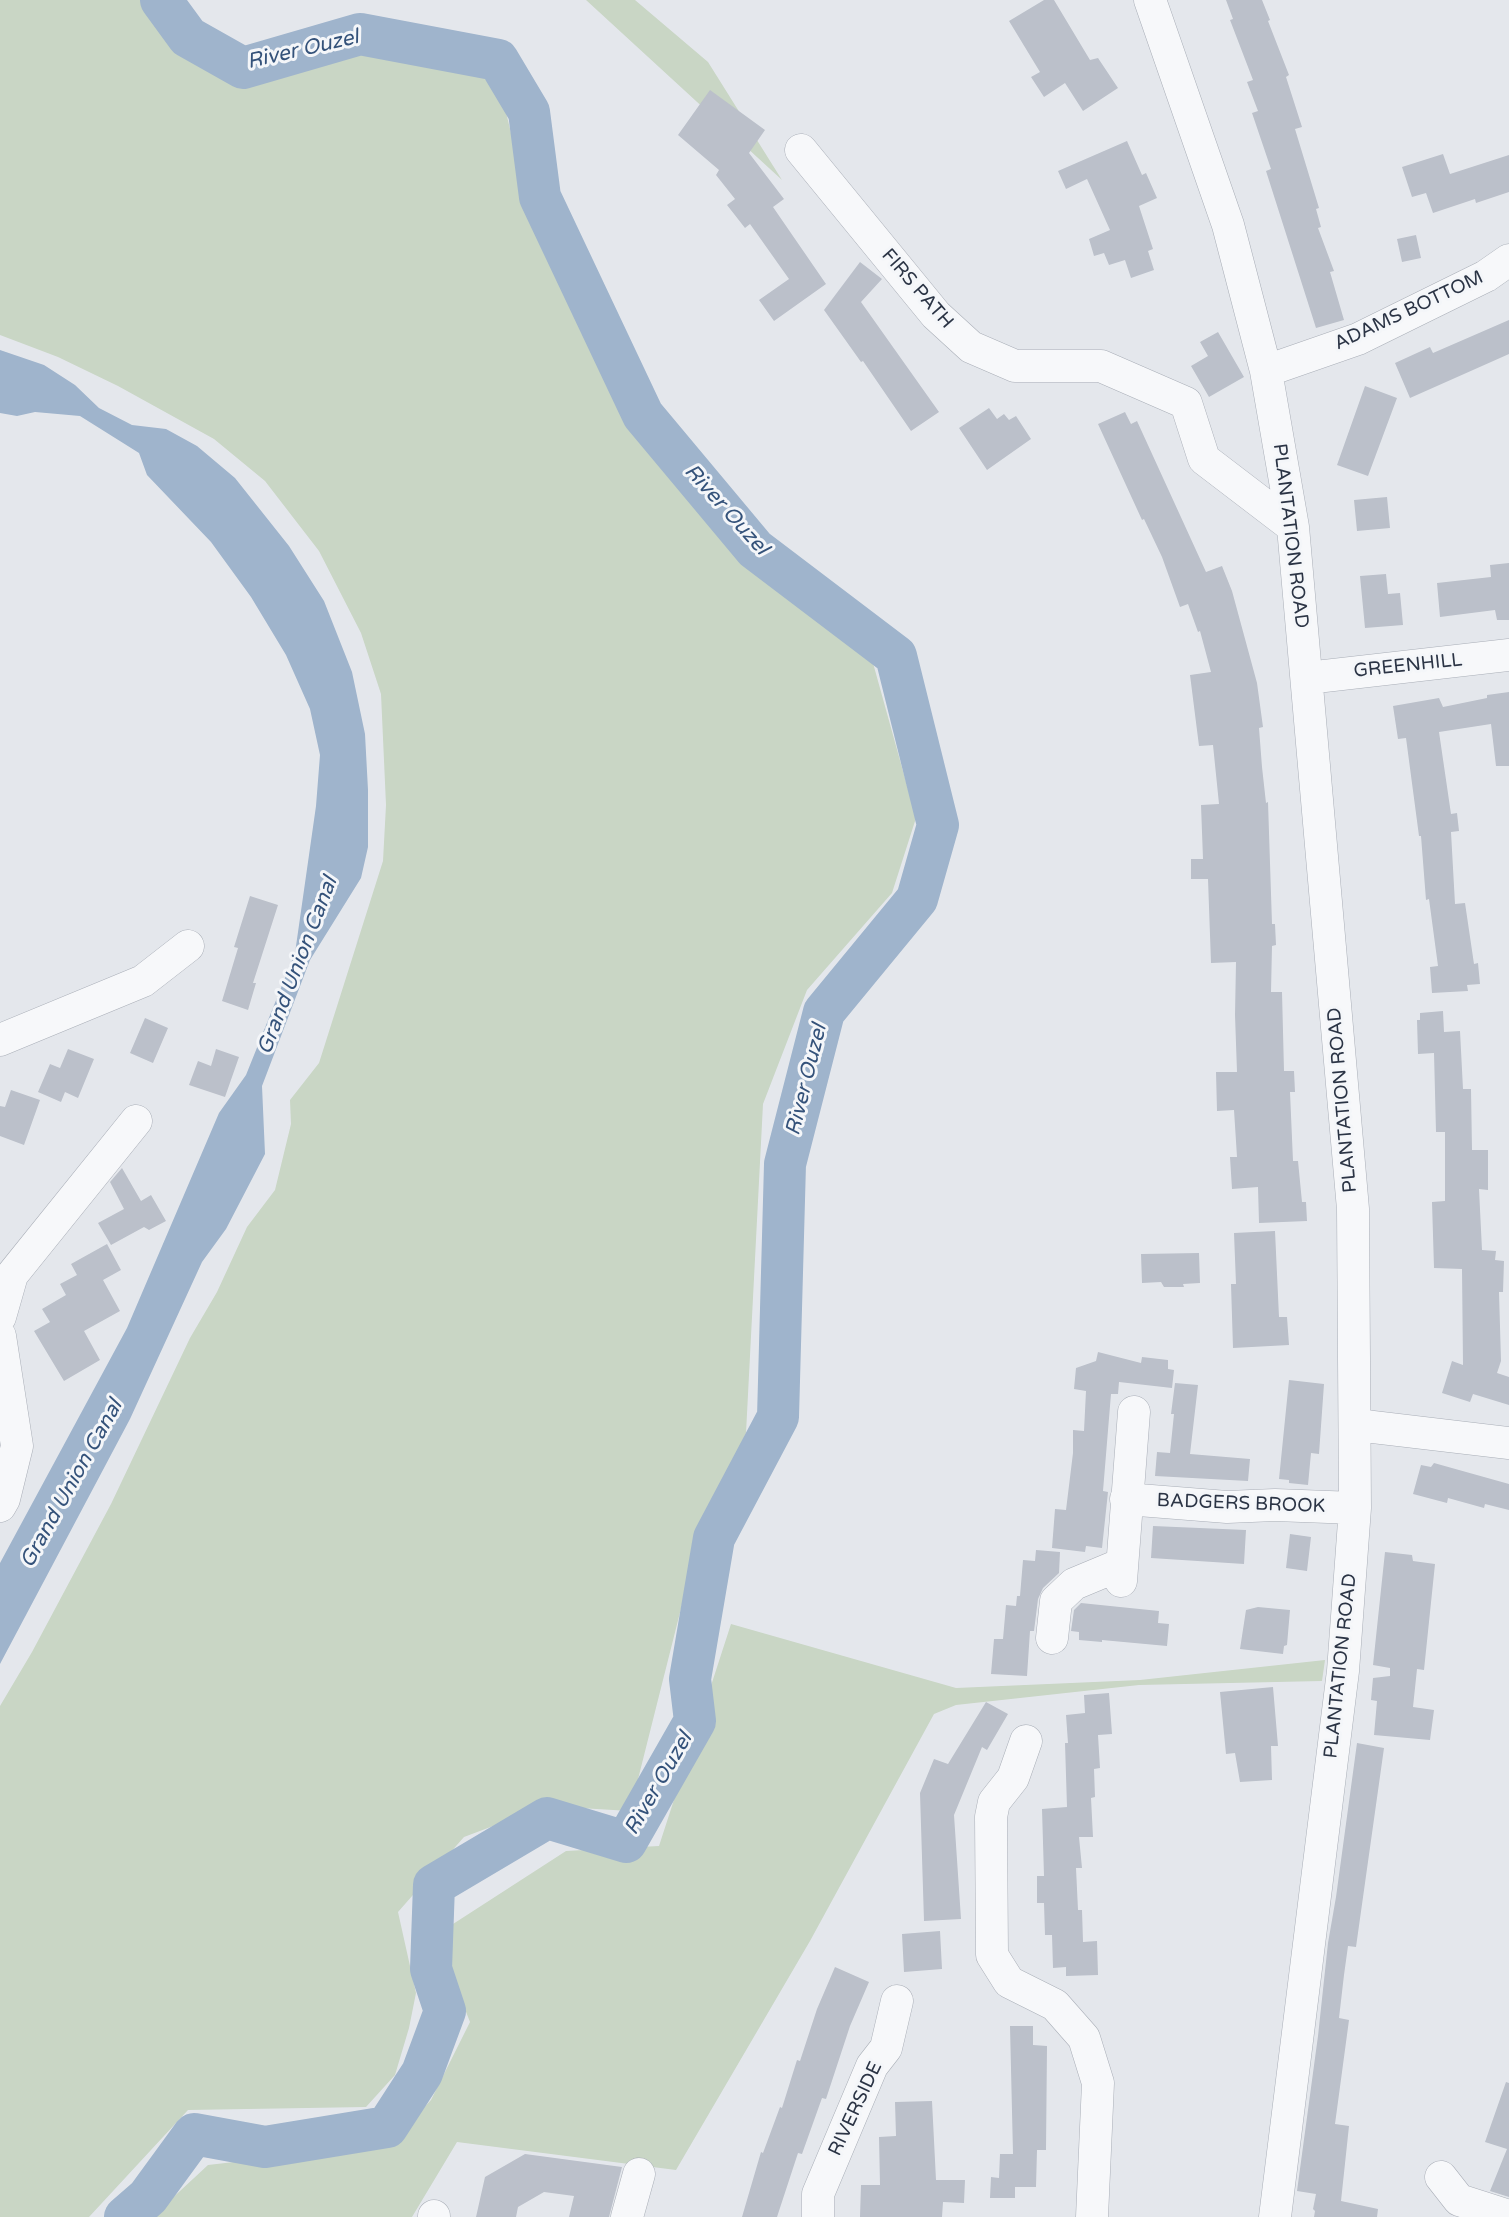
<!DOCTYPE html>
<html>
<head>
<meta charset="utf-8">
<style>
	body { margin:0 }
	canvas { display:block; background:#e4e7ec }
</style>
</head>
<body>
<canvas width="1509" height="2217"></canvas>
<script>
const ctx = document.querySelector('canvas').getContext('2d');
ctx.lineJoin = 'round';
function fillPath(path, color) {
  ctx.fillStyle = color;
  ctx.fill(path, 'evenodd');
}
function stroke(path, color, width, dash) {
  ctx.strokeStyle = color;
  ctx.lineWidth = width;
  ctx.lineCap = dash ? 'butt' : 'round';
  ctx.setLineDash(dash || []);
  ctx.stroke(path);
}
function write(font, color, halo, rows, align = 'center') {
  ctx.font = font + ' "Varela Round",sans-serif';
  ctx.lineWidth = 6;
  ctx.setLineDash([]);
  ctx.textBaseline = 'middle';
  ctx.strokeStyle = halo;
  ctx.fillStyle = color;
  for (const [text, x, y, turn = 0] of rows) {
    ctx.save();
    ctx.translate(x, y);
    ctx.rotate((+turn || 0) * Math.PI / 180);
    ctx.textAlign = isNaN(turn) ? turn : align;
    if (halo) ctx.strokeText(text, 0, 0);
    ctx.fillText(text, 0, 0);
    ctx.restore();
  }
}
fillPath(new Path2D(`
	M0 0H152L184 43 243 77 361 43 496 71 526 195 541 247 633 423 744 554 873 663 916 818 892 893 807 990 763 1104 746 1433 700 1533 630 1811 546 1806 464 1837 398 1912 416 1993 409 2028 395 2075 366 2107 188 2110 89 2217H0V1706L32 1652 111 1504 190 1338 217 1292 247 1227 275 1190 291 1124 290 1100 319 1063 383 861 386 805 381 694 361 633 319 551 265 481 214 439 118 386 58 357 0 335Z
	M586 0H635L708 62 782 180Z
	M731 1624 956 1688 1140 1680 1325 1660 1322 1681 1139 1685 956 1705 934 1714 810 1941 676 2170 457 2142 412 2217H152L208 2165 390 2144 431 2100 470 2022 436 1935 566 1851 659 1846Z`), '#c9d6c5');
fillPath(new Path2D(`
	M0 350 44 365 75 385 99 408 132 425 166 429 197 446 235 478 289 546 324 601 352 672 365 734 368 790V847L361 878 310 960 262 1086 265 1154 226 1229 202 1262 130 1419 0 1664V1563L127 1328 219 1113 246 1075 295 953 316 806 320 755 310 709 286 655 251 597 211 542 147 475 139 453 80 416 35 412 17 416 0 413Z`), '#9fb4cc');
stroke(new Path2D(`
	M125 2217 148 2197 194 2134 265 2147 387 2127 422 2073 445 2011 431 1969 434 1885 547 1818 626 1842 695 1721 690 1679 714 1538 778 1417 785 1164 824 1012 917 899 938 825 896 656 755 549 643 415 540 197 529 112 498 60 360 34 243 68 188 37 161 0`), '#9fb4cc', 42);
fillPath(new Path2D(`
	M1044 0H1054L1090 60 1098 58 1118 88 1083 111 1065 83 1044 97 1031 77 1040 72 1009 21Z
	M1226 0H1262L1270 20 1268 21 1289 75 1286 77 1302 127 1295 129 1319 208 1316 209 1321 227 1318 228 1334 271 1330 272 1344 320 1316 328 1266 171 1271 169 1252 113 1258 111 1247 82 1253 80 1230 20 1233 19Z
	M710 90 765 130 749 153 784 199 773 207 826 284 774 321 759 300 789 279 750 224 745 228 727 205 735 199 716 175 719 170 678 135Z
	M1127 141 1142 175 1146 173 1157 198 1139 206 1153 249 1148 251 1154 270 1131 278 1125 260 1109 265 1104 253 1094 256 1089 239 1110 230 1087 179 1066 189 1058 171Z
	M1443 154 1450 174 1509 155V192L1476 203 1475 199 1433 213 1426 193 1412 197 1402 167Z
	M1416 235 1421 258 1402 262 1397 239Z
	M860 262 882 279 861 302 939 412 911 431 863 361 861 362 824 310Z
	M1509 320V354L1410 398 1395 363 1430 347 1433 353Z
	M1218 332 1244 377 1209 397 1191 366 1208 356 1200 342Z
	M1365 386 1397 398 1368 476 1337 465Z
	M989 408 997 419 1004 414 1009 420 1016 416 1031 439 987 470 959 428Z
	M1125 412 1131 424 1137 421 1206 572 1222 566 1232 591 1257 683 1263 727 1259 728 1262 767 1266 803 1268 802 1272 924H1275L1276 945 1272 946 1271 992H1282L1284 1071H1294L1295 1092H1290L1293 1161H1298L1302 1202H1306L1307 1221 1259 1223 1258 1187 1232 1189 1230 1157H1237L1234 1110 1217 1111 1216 1072H1237L1235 1015 1236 962 1211 963 1208 879H1191V859H1203L1201 805 1219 804 1213 745 1199 746 1190 675 1211 672 1200 631 1198 632 1188 604 1180 607 1162 557 1144 519 1142 520 1098 424Z
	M1387 497 1390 528 1357 531 1354 500Z
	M1509 563V620H1497L1495 610 1440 617 1437 583 1491 577 1490 565Z
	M1386 574 1388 594 1400 593 1403 625 1365 628 1360 576Z
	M1509 692V766H1496L1491 724 1439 732 1451 814 1457 813 1459 831 1451 832 1455 904 1465 903 1474 964 1478 963 1480 984 1467 985 1468 991 1432 993 1430 967 1438 966 1429 899 1426 900 1421 836H1419L1406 738 1398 739 1393 706 1439 698 1443 707 1487 698V695Z
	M250 896 278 905 253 983H256L248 1010 222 1001 238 948 234 947Z
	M1443 1011 1444 1032 1460 1031 1463 1089H1471L1472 1150H1488V1190L1479 1189 1482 1250 1496 1251 1495 1260 1504 1261 1503 1292H1499L1501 1361 1497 1373 1509 1377V1405L1473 1394 1470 1402 1442 1393 1452 1361 1463 1365 1462 1269 1434 1268 1432 1202 1445 1201V1132H1436L1434 1053 1418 1054 1417 1020H1420V1013Z
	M145 1018 168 1028 153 1063 130 1053Z
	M68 1049 94 1059 78 1098 65 1092 61 1102 38 1092 50 1064 60 1068Z
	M216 1049 239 1057 225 1097 189 1085 198 1061 211 1066Z
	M11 1090 40 1100 24 1145 0 1136V1106L5 1107Z
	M122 1168 141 1201 151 1195 166 1221 149 1230 144 1227 111 1245 98 1223 124 1209 110 1182Z
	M1275 1231 1279 1317H1287L1289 1345 1233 1348 1231 1284H1236L1234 1233Z
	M107 1244 121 1270 103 1280 120 1311 84 1331 100 1360 64 1381 34 1331 50 1322 42 1309 66 1295 60 1284 77 1275 71 1264Z
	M1199 1253 1200 1283 1183 1284 1184 1287H1164L1161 1282 1142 1283 1141 1254Z
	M1098 1352 1141 1363 1142 1357 1168 1360V1369L1174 1370 1172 1388 1119 1382 1118 1394H1111L1103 1491 1108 1492 1102 1548 1086 1546 1085 1552 1052 1548 1055 1509 1066 1510 1073 1453V1430L1084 1431 1086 1391 1074 1389 1076 1368 1096 1361Z
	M1289 1380 1324 1384 1319 1454 1311 1453 1308 1485 1289 1483V1480L1279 1479Z
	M1175 1383 1198 1385 1190 1454 1250 1459 1248 1481 1155 1476 1157 1452 1170 1453 1174 1414H1171Z
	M1434 1463 1509 1484V1510L1485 1504 1484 1508 1448 1498 1447 1503 1413 1494 1421 1465 1431 1467Z
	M1153 1526 1246 1530 1244 1564 1151 1558Z
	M1290 1534 1311 1537 1307 1571 1286 1568Z
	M1036 1550 1060 1552 1059 1573 1043 1588 1038 1599 1034 1631H1030L1027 1676 991 1674 994 1639H1003L1006 1605 1016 1606 1017 1596H1020L1023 1560 1035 1561Z
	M1385 1552 1412 1555 1413 1561 1435 1564 1424 1670 1417 1669 1413 1707 1434 1710 1430 1740 1374 1735 1377 1701 1371 1700 1373 1678 1390 1676V1668L1373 1665Z
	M1081 1603 1159 1611 1158 1623 1169 1624 1167 1646 1102 1640V1642L1079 1640V1632L1071 1631 1074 1610Z
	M1258 1607 1290 1610 1287 1645 1284 1646 1283 1654 1240 1649 1246 1610Z
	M1273 1687 1278 1746H1271L1272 1780 1240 1782 1235 1753 1226 1754 1220 1692Z
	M1109 1693 1112 1734 1098 1735 1100 1768 1094 1769 1095 1797 1091 1798 1093 1837H1079L1082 1868H1076L1078 1910H1082L1083 1942 1097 1941 1098 1975 1066 1976V1967L1053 1968 1052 1935H1045L1044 1903H1037V1876H1044L1042 1809 1067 1807 1065 1743H1068L1066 1715 1085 1713 1084 1695Z
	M986 1702 1008 1714 987 1750 982 1747 954 1815 961 1919 924 1921 920 1793 934 1759 948 1764Z
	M1357 1743 1384 1748 1356 1947 1348 1946 1344 1975 1339 2018 1349 2020 1335 2124 1349 2126 1341 2201 1378 2209 1377 2217H1314L1315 2211 1313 2209 1316 2194 1297 2191 1318 2036 1328 1943 1336 1897Z
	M940 1931 942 1969 904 1972 902 1934Z
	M835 1967 869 1982 850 2026 826 2099 822 2098 802 2154 798 2153 777 2217H742L761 2152 763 2153 780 2107 782 2108 797 2060 800 2061 817 2009Z
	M1010 2026H1033V2045L1047 2046 1046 2150H1037L1036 2187H1015V2198H990L991 2177 999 2178 1000 2154H1013Z
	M1506 2082 1509 2083V2197L1490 2191 1507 2149 1485 2142Z
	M932 2101 936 2180H965L964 2203 943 2202 942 2217H860L861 2185H880L879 2137 896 2136 895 2102Z
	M525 2154 622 2167 609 2217H569L574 2196 544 2192 518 2207 516 2217H476L485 2177Z`), '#bbc0ca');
const minor = new Path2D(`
	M1150 0 1228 225 1266 371 1293 527 1353 1209 1355 1508 1343 1671 1275 2217
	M801 150 936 315 971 347 1015 366H1101L1186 403 1204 459 1293 527
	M1266 371 1358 339 1486 276 1509 260
	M1307 678 1509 655
	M0 1040 143 981 188 946
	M0 1317 12 1275 136 1121
	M0 1336 17 1446 4 1499 0 1506
	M1356 1425 1509 1443
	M1126 1499 1227 1507 1275 1505 1355 1508
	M1121 1581 1134 1412
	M1052 1638 1056 1601 1074 1584 1122 1564
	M1026 1741 1013 1778 994 1802 991 1817 992 1955 1009 1982 1055 2005 1084 2038 1098 2083 1092 2217
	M1441 2177 1459 2200 1509 2216
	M434 2216V2217
	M627 2217 639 2174
	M818 2217V2194L872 2066 886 2048 897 2001`);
stroke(minor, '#a9aeb7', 33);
stroke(minor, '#f7f8fa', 32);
write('19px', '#2b3445', '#f4f6f9', [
	["FIRS PATH",917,289,49],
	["ADAMS BOTTOM",1409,311,-25],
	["PLANTATION ROAD",1290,536,83],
	["GREENHILL",1408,666,-6],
	["PLANTATION ROAD",1343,1100,-95],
	["BADGERS BROOK",1241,1504,2],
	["PLANTATION ROAD",1341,1666,-84],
	["RIVERSIDE",856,2109,-65]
]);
write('italic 21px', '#34527a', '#f4f6f9', [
	["River Ouzel",303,50,-13],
	["River Ouzel",726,510,48],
	["Grand Union Canal",298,966,-69],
	["River Ouzel",807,1080,-76],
	["Grand Union Canal",72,1484,-61],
	["River Ouzel",659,1784,-60]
]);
</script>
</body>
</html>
